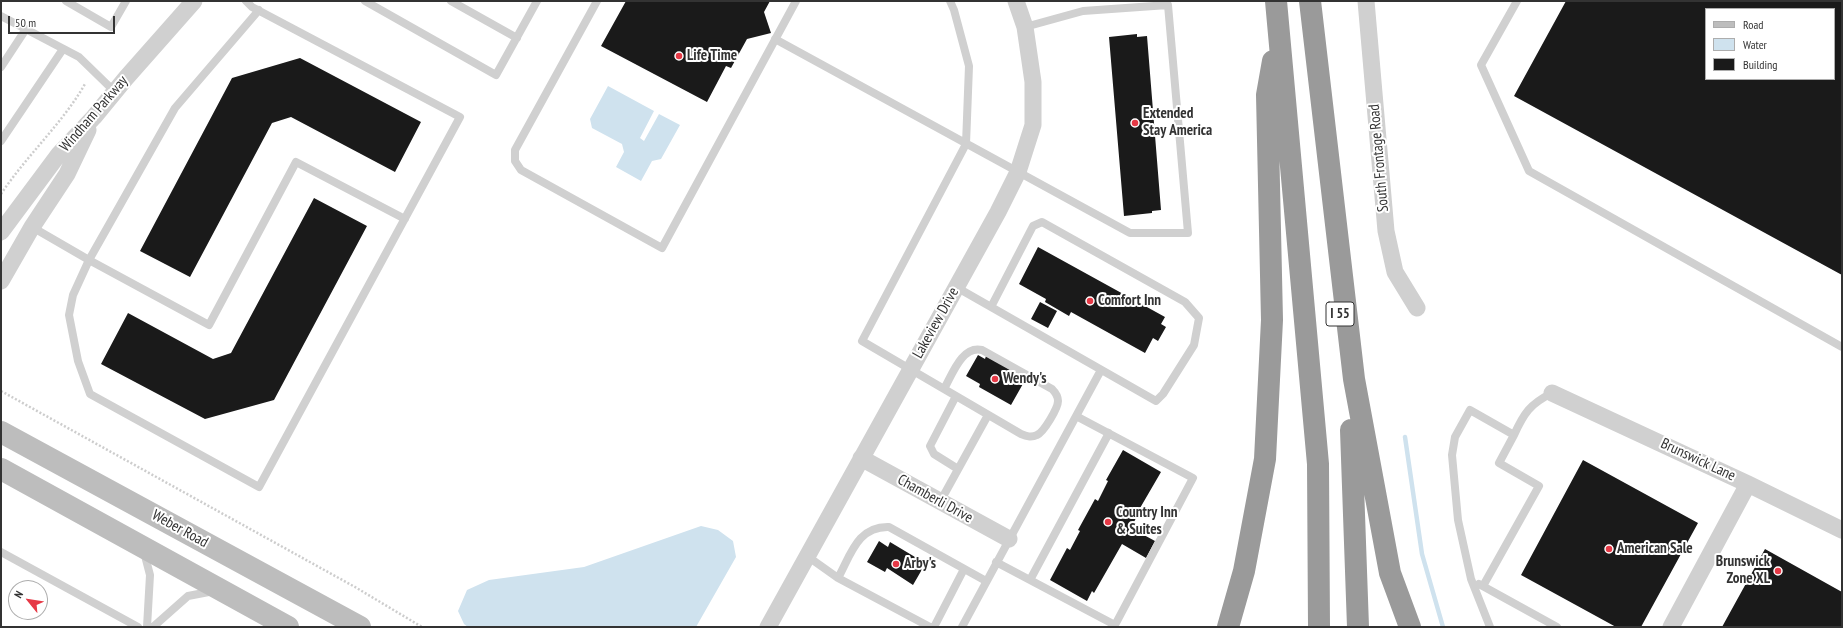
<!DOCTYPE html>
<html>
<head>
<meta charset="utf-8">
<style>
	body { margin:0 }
	#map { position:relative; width:1843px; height:628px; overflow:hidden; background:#fff; font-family:"PT Sans Narrow",sans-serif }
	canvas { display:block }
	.frame { position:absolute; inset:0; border:2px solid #333; pointer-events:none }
	.legend { position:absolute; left:1705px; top:8px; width:130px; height:72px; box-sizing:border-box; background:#fff; border:1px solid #adadad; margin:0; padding:5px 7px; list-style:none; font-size:12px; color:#333 }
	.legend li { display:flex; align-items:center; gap:8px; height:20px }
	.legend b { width:20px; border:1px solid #adadad }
	.north { position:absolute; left:8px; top:580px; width:40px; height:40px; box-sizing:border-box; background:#fff; border:1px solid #adadad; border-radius:50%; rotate:300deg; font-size:11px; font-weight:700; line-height:16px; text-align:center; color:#333 }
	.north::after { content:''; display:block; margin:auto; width:14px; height:18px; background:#e63946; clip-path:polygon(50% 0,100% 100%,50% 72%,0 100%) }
	.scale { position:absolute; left:8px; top:16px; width:107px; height:18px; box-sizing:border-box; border:2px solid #333; border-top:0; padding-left:5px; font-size:12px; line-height:14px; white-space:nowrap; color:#333; -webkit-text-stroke:3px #fff; paint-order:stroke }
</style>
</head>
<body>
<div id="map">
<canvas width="1843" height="628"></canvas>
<div class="frame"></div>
<ul class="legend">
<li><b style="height:5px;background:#bdbdbd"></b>Road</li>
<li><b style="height:11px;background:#cfe2ee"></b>Water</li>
<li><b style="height:11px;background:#1a1a1a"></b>Building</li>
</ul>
<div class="north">N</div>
<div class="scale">50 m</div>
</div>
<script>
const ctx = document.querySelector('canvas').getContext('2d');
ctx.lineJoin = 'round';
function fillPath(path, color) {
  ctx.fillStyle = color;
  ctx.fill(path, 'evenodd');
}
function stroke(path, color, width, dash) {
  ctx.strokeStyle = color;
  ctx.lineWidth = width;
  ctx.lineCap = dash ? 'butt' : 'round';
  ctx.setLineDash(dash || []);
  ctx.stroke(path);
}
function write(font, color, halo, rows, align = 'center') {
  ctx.font = font + ' "PT Sans Narrow",sans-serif';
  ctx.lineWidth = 4;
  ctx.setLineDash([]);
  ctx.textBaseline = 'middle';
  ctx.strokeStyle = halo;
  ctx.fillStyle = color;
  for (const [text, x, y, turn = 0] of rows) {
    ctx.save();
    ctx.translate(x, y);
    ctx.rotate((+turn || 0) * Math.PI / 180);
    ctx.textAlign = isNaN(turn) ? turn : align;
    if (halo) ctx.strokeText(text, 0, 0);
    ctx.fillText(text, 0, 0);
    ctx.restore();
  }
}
fillPath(new Path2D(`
	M608 86 654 111 640 138 644 141 659 114 680 125 661 159 652 161 641 181 616 167 624 152 622 144 592 128 590 119Z
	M701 526 718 530 733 541 736 557 696 627H468L464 624 458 611 467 590 489 580 584 567Z`), '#cfe2ee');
stroke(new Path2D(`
	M1405 437 1422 554 1443 627`), '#cfe2ee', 4.5);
fillPath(new Path2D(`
	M626 1H770L764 12 771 33 747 39 731 68 726 66 707 102 601 46Z
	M1566 1H1842V275L1514 96ZM1706 9H1834V79H1706Z
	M1137 34V37L1147 36 1161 210 1152 211V213L1124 216 1109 37Z
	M300 58 421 122 395 172 291 117 272 123 190 277 140 251 232 78Z
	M314 198 367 226 274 400 205 419 101 364 128 313 213 359 231 353Z
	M1038 247 1165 317 1161 324 1166 327 1158 341 1153 338 1145 353 1071 312 1069 316 1045 302 1046 299 1019 284Z
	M1040 302 1057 311 1048 328 1031 319Z
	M978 355 985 359 986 356 1010 369 1008 372 1024 382 1011 405 979 387 980 384 966 376Z
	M1123 450 1161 472 1136 515 1137 516 1131 528 1155 541 1146 558 1122 544 1094 593 1092 591 1087 601 1050 580 1067 548 1070 550 1080 531 1078 530 1095 499 1098 501 1108 481 1106 480Z
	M1583 460 1698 523 1641 627H1616L1521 575Z
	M879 541 888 547 890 542 920 560 918 562 924 566 913 585 887 568 885 572 867 562Z
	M1765 549 1842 592V627H1722Z`), '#1a1a1a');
stroke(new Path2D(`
	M1 194C27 155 62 124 85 84
	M1 391 355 587 422 627`), '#cdcdcd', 2.5, [2, 2]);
stroke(new Path2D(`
	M66 1 111 27 126 1
	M365 1 496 75 537 1
	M451 1 517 38
	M597 1 515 150V161L521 170 662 248 796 1
	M1517 1 1481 65 1529 171 1842 347
	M259 10 175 108 89 260 209 325 296 162 405 219
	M1 16 79 57 115 92
	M775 39 1130 233H1188L1168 5 1083 11 1025 27
	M1 67 26 29
	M1 141 63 49
	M32 227 89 260 73 295 69 315 78 361 90 394 259 487 460 117 252 7 246 1
	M956 287 1156 401 1163 394 1194 345 1199 318 1185 302 1042 222 1033 226 991 307
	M944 389C952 375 962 345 982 350L1052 389C1056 393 1058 396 1058 401 1058 408 1044 432 1037 435 1031 438 1026 436 1021 434L862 341 966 144 969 66 954 10 950 1
	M956 396 930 446 934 454 958 469
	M940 502 988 415
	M1 552 138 627
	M144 552 150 575 147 627
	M807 556 838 578 930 627
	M996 562 1115 625 1193 478 1076 416
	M838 578C851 554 858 526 889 527L986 581
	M1030 580 1109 433
	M1479 584 1557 627
	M1483 586 1539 486 1499 463 1514 435
	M153 627 188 596 214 591
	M934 627 964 569
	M962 627 1101 370
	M1490 627 1471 579 1458 520 1452 455 1455 437 1470 410 1514 435C1524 413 1530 404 1552 393`), '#d0d0d0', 8);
stroke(new Path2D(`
	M1366 1 1386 231 1395 272 1417 308
	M1 232 59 154 94 117 126 78 194 1
	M1 281 32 227 67 174 88 130
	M1552 393 1748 484 1842 530
	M861 458 1009 539
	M768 627 998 212 1018 172 1033 125V82L1025 27 1016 1
	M1671 627 1748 484`), '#d0d0d0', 17);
stroke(new Path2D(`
	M1 432 360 627
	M1 469 288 627`), '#bdbdbd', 22);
stroke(new Path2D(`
	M1276 1 1318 464 1319 627
	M1310 1 1354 379 1390 573 1410 627
	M1351 430 1358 627
	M1228 627 1244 571 1265 459 1272 320 1267 95 1273 61`), '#9a9a9a', 22);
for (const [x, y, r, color] of [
	[679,56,4,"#e63946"],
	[1135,123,4,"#e63946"],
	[1090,301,4,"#e63946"],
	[995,379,4,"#e63946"],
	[1108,522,4,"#e63946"],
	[1609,549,4,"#e63946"],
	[896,564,4,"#e63946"],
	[1778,571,4,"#e63946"]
]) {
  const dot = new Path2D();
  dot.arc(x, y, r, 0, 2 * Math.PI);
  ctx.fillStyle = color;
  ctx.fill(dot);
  stroke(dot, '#fff', 1.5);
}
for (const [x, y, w] of [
	[1340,314,28]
]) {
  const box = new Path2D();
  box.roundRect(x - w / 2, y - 12, w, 24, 3);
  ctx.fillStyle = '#fff';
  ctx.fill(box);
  stroke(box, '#333', 1);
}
write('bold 14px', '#333', null, [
	["I 55",1340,314]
]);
write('bold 15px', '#333', '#fff', [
	["Life Time",687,56],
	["Extended",1143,114],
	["Stay America",1143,131],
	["Comfort Inn",1098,301],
	["Wendy's",1003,379],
	["Country Inn",1116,513],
	["& Suites",1116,530],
	["American Sale",1617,549],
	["Brunswick",1770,562,"right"],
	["Zone XL",1770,579,"right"],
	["Arby's",904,564]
], 'left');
write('15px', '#333', '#fff', [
	["Windham Parkway",94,114,-49],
	["South Frontage Road",1379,158,-95],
	["Lakeview Drive",936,323,-61],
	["Brunswick Lane",1698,460,25],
	["Chamberli Drive",935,499,29],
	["Weber Road",180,529,29]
]);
</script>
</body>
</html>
